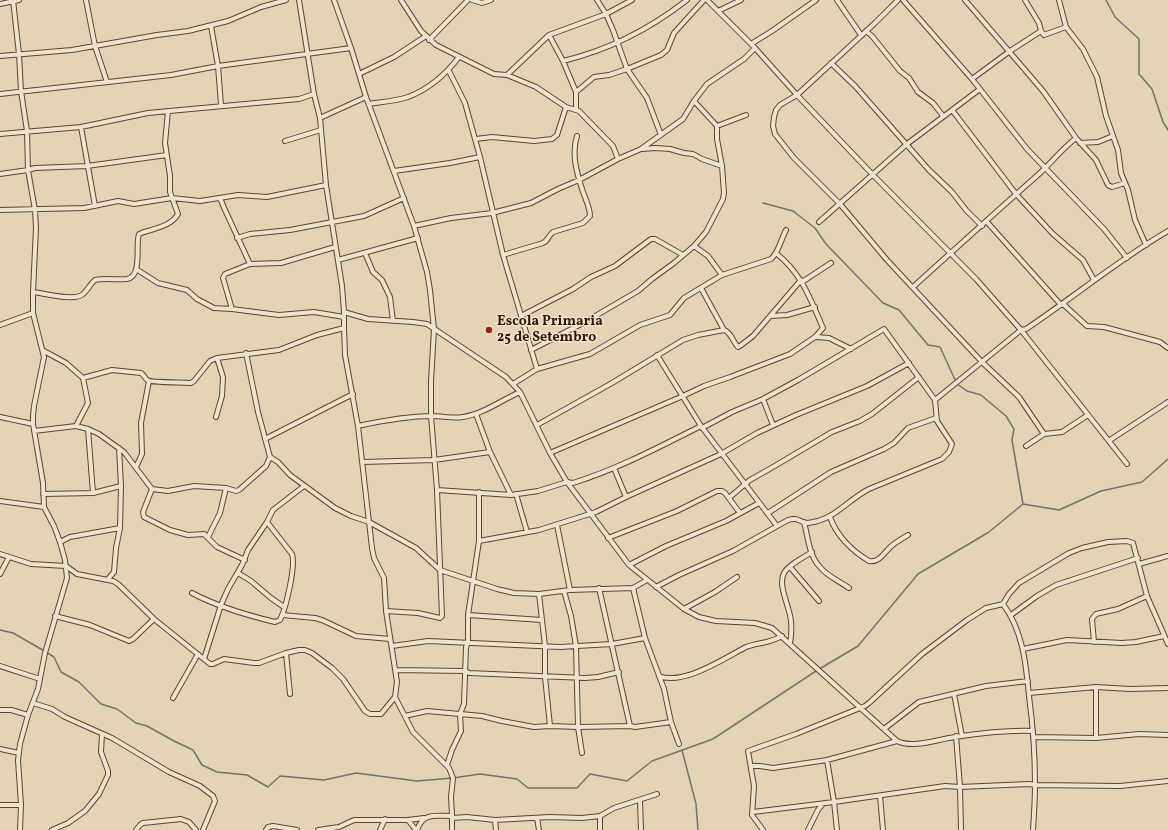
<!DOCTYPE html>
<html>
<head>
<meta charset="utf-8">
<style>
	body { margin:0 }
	canvas { display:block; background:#e3d4b5 }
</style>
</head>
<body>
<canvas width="1168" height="830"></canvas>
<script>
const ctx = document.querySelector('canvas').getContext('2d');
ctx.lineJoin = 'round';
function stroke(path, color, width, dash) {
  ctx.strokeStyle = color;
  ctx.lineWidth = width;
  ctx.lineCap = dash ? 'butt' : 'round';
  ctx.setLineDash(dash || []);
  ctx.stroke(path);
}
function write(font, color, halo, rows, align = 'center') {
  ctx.font = font + ' Vollkorn,serif';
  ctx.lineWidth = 3;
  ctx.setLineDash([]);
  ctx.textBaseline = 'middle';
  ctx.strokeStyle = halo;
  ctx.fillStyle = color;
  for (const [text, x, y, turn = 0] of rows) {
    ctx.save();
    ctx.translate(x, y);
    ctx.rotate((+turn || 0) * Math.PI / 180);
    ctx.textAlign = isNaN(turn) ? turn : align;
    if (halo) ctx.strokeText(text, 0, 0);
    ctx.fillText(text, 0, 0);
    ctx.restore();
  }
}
stroke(new Path2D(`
	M1106 0 1115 17 1139 39V74L1152 89 1163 122 1168 130
	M763 203 793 211 815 228 826 244 883 303 899 310 928 345 940 347 957 384 967 391 981 395 1006 416 1014 429 1012 440 1023 504
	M0 630 13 633 41 649 54 657 61 672 79 682 101 704 117 709 136 723 147 726 174 741 193 750 202 765 217 772 247 775 268 787 280 776 324 780 356 773 417 781 453 778 480 774 517 779 528 788H577L590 774 627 781 652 761 713 739 816 671 858 646 918 574 989 532 1023 504 1059 510 1101 491 1142 482 1168 459
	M682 750 696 804 698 830`), '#707470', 1.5);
const street = new Path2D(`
	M13 0 19 54 21 91 27 131 28 170 35 210 36 228 33 292V313L44 357 34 406 33 416V424L43 483 44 507 54 526 60 542 65 560 67 578 45 653 38 689 28 715 20 744 18 760 21 805 20 830
	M86 0 95 46 107 82
	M299 0 314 94 320 118 326 185 342 286 344 312V328L345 355 358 426 372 548 374 558 384 578 386 611 397 682 395 697 413 732 449 768 453 778 451 797 452 816C436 816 423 812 417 830
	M334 0 351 48 366 97 414 226 427 272 430 290 434 329 431 381V416L437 490 442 616 440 618 418 613 386 611
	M401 0 421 31 436 45 494 74 507 75 536 87 566 107 579 111 613 146 618 159
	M472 0 482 3 491 0
	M597 0 606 14 613 30 627 69 647 98 661 135
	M837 0 861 35
	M898 0 875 23 797 95 780 105 776 110 774 117 773 126 775 134 794 158 840 204 887 260 982 362 1019 397 1044 434
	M903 0 972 79 1027 149 1104 229 1127 258
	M965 0 1043 91 1076 138 1096 160 1108 185 1112 187 1125 183
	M1025 0 1039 23 1041 31 1044 35 1066 27
	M1059 0 1066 27 1083 49 1097 77 1106 116 1118 150 1121 173 1128 190 1135 220 1146 245
	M0 4 19 0
	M718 11 741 0
	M211 26 218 66 221 105
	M866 31 872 36 900 71 909 78 918 92 933 103 943 116
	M549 35 563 61 576 92V109
	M429 40 468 0
	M751 44 772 31 816 0
	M0 56 72 50 157 35 188 31 228 21 261 7 286 0
	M563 61C609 50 650 29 687 0
	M831 63 855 86 929 170 952 192 966 210 982 226
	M449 71 465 103 480 157 503 255 537 369
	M359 74 394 57 426 36
	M507 75 549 35 606 14 632 0
	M972 79 1010 51 1041 31
	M576 92 594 77 609 75 627 69 661 55 667 50 674 33 704 0
	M0 94 171 75 218 66 351 48
	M369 104C382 102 396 101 408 97 429 89 446 74 459 57
	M952 110 1016 194 1053 234 1083 260 1094 280
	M320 118 366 97
	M717 126 746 115
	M81 127 95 206
	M0 134 81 127 148 113 299 99 314 94
	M476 139 492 137 534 141 552 139 557 135 566 107
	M285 141 321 130
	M1080 143 1098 142 1113 136
	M642 149 656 148 670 149 684 153 693 154 702 159 722 166
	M394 171 450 163 480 157
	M0 174 28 170 35 168 87 166 167 155
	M220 198 225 210 250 264
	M0 210 84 208 118 201 134 204 172 198 200 201 238 195 267 197 326 185
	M819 222 907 144 980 89
	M987 222 1061 305
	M414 226 451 218 492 213 531 203 558 189 579 180 618 159 641 149 683 119 694 101 707 84 744 59 755 48
	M237 238 250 234 290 230 364 216 404 198
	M694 246 708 256 722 275
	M365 253 373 272 382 280 390 297 393 321
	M503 255 543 243C548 241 548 236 553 232L583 223 590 216C590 208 586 200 583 192 577 174 571 154 577 136
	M338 260 418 238
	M136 269 158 283 187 290 197 299 214 308 232 309 279 315 314 312 344 317
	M802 282 831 263
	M913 287C955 249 997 211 1039 174 1052 162 1062 149 1076 138
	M701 288 724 330C731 332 733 342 738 347L740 346 753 336 801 280
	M33 292C43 293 75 302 83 294 88 290 90 284 95 280 106 278 116 280 127 279 143 276 135 244 139 234 151 229 171 227 178 214L170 192V176L165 143 168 111
	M1063 304 1087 326 1104 327 1160 342 1168 348
	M232 309 223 278 225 274 250 264 281 263 335 247
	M344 312 368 319 413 322 427 324 506 377 520 392 550 453 567 482 629 565 684 609 699 617 716 621 755 623 772 628 897 741C914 749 938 739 955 737 981 733 1008 730 1033 731
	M521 316 573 289 591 277 615 266 651 239H655L683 255
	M771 316 787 315 815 307
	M0 325 33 313
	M816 337 829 338 851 349
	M531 350 585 322 638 291 652 279 674 263 694 246 706 232 723 199 724 193 722 166 717 139V126L694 101
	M44 351 66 363 83 378 88 403 76 426
	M657 355 701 426 777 526
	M83 378 112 370 141 373C144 375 145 378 147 380 151 383 184 382 191 383L194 381 210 361 217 358 279 350 317 335 344 328
	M513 384 537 369 590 354 640 325 670 315 684 298 722 275 771 259C779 252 781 239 786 230
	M763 399 773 425
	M476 414 490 452 511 495
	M0 417 33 424
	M216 417 222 396 223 377 217 358
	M537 425 612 383 683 340 698 335 724 330
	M358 426C381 421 409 416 432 416 443 416 453 419 463 417 483 414 502 400 520 392
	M702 428 732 412 763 399 798 380 884 329 935 400
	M88 429 93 493
	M34 431 76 426 88 429 99 434 124 452 152 489 168 491 194 486 226 488 236 491 239 490 266 466 270 457 258 412 246 353
	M265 439 353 394
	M1110 440 1168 402
	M1026 446 1044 434 1062 432 1088 415
	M550 453 683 396 704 386 730 377 790 354 815 337 823 328C810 298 802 274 776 253
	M270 457 278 462 290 475 335 508 351 516 369 522 416 548 440 570 497 589 514 593 539 594 570 590 633 588 647 580
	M362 462 434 460 490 452
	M1127 464 1021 330 1026 329C1074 297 1118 260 1168 231
	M136 467 142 454 141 423 149 381
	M614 468 626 497
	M152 489 143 512 144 517 170 530 188 535 204 534 217 547 245 560
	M437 490 511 495 538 491 567 482 573 483C618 469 659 447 701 426
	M43 494 93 493 121 486
	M516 494 527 532
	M730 497 750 480 773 467 832 432 860 421 872 414 919 377
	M0 501 44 507
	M768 513 831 472 884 449 894 443 908 428 936 418
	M830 517C836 535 852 551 869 561 881 563 885 550 894 544 898 541 903 538 908 535
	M804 522C808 537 809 556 820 567 827 576 839 581 849 588
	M557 525 570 590
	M208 537 220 513 226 488
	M608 538 677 511 717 491H722L725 493 740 513
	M479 541 539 530 596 512 626 497 721 454 757 433 796 415 867 386 909 363
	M60 542 70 537 120 528
	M0 554 31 564 66 566 77 574 113 581 118 584 154 619 210 664H213L224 659 254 663H259L286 653 299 650H305L312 653 332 668 343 679 365 711 370 714H381L395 697
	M1139 564 1168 556
	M629 565 666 546 726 521 759 503
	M790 567 819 601
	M238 573 251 581 271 598 284 607
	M0 574 9 557
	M108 579 114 572 116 548 120 528 121 486 119 448
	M656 587 679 575 733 551 788 520C798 517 798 521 806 523 810 523 814 522 818 521 838 515 851 498 869 489L942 459 949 452 952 444 937 421 935 400 1021 330 976 279 873 175 797 95 755 48 707 0
	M599 588 630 726
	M633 588 645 638 664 689 671 722 679 744
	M564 591 571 616 576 646 578 727 582 753
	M192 593C218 607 246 615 275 622L280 620C286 608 296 566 292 554L267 522
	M539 594 545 646V677L550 726
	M1003 604C1023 631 1026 664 1029 696 1033 726 1035 755 1035 784 1035 800 1034 815 1033 830
	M684 609 715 592 737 577
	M282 615 315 618 322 620 356 636 390 639
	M468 615 542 620
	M1011 615 1037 596 1056 585 1138 558
	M55 616 90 625 129 641 133 639 154 619
	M1094 642 1092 619 1096 614 1118 609 1147 596
	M790 644C791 637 792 629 791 622 791 609 777 586 784 573 789 564 803 558 812 552
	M392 646 428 641 560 647 612 644 645 638
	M1023 649 1067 640 1122 643 1136 642 1164 636
	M286 653 290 694
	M204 659 221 605 228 589 242 565 248 550 267 522 273 510 304 486
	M0 666 40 679
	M396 670 465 671 469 673 585 678 598 677 619 672
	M659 676C683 686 725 658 746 647 759 642 768 644 782 636
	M1096 687V738
	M1029 693 1096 687 1130 689 1168 688
	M954 694 962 736
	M173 698 198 654
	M33 703 52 709 65 717 112 738 169 772 200 786 213 796 215 801 203 830
	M0 710H11L28 715
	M405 716 427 711 482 716 502 721 534 727 550 726 578 727 630 726 635 727 671 722
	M884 729 919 702 986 686 1028 681
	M956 736 960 787 961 830
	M1033 737 1096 738 1139 734 1168 735
	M0 749 19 753
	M827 760 834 802 837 830
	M447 765 452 750 461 731 460 714 464 704 466 647 468 643V615L479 541V492
	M751 766H760L773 768 827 760 897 741
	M880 796 883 830
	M640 800 641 830
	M0 805H21
	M753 812 834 802 945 786 960 787 1029 784 1035 785 1120 786 1168 781
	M452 816V830
	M452 818 467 817 495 820 550 817 582 818 600 816 614 808 657 794
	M537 818 539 830
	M408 820 416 830
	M495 820 496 830
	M52 830 68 823 85 811 99 794 108 775V771L101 752 102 734
	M136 830 140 825 143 823 181 819 189 822 196 830
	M266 830 268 827 273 826 297 830
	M318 830 339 827 354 820H408L424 818
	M380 830 385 819
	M600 830V816
	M763 830 752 815 754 786 748 751 796 734 865 706 869 703 922 654 967 620 986 608 1003 604 1009 594 1019 583 1069 553 1082 548 1108 542 1127 541 1133 543 1147 596 1168 644
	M808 830 818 810 822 805`);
stroke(street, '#5e4330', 6);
stroke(street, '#ede3cf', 4);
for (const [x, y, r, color] of [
	[489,330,4,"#8f2418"]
]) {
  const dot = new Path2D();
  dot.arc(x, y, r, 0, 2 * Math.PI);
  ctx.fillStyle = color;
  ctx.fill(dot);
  stroke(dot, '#ede3cf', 1.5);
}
write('bold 14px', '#321304', '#ede3cf', [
	["Escola Primaria",497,322],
	["25 de Setembro",497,338]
], 'left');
</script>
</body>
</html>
